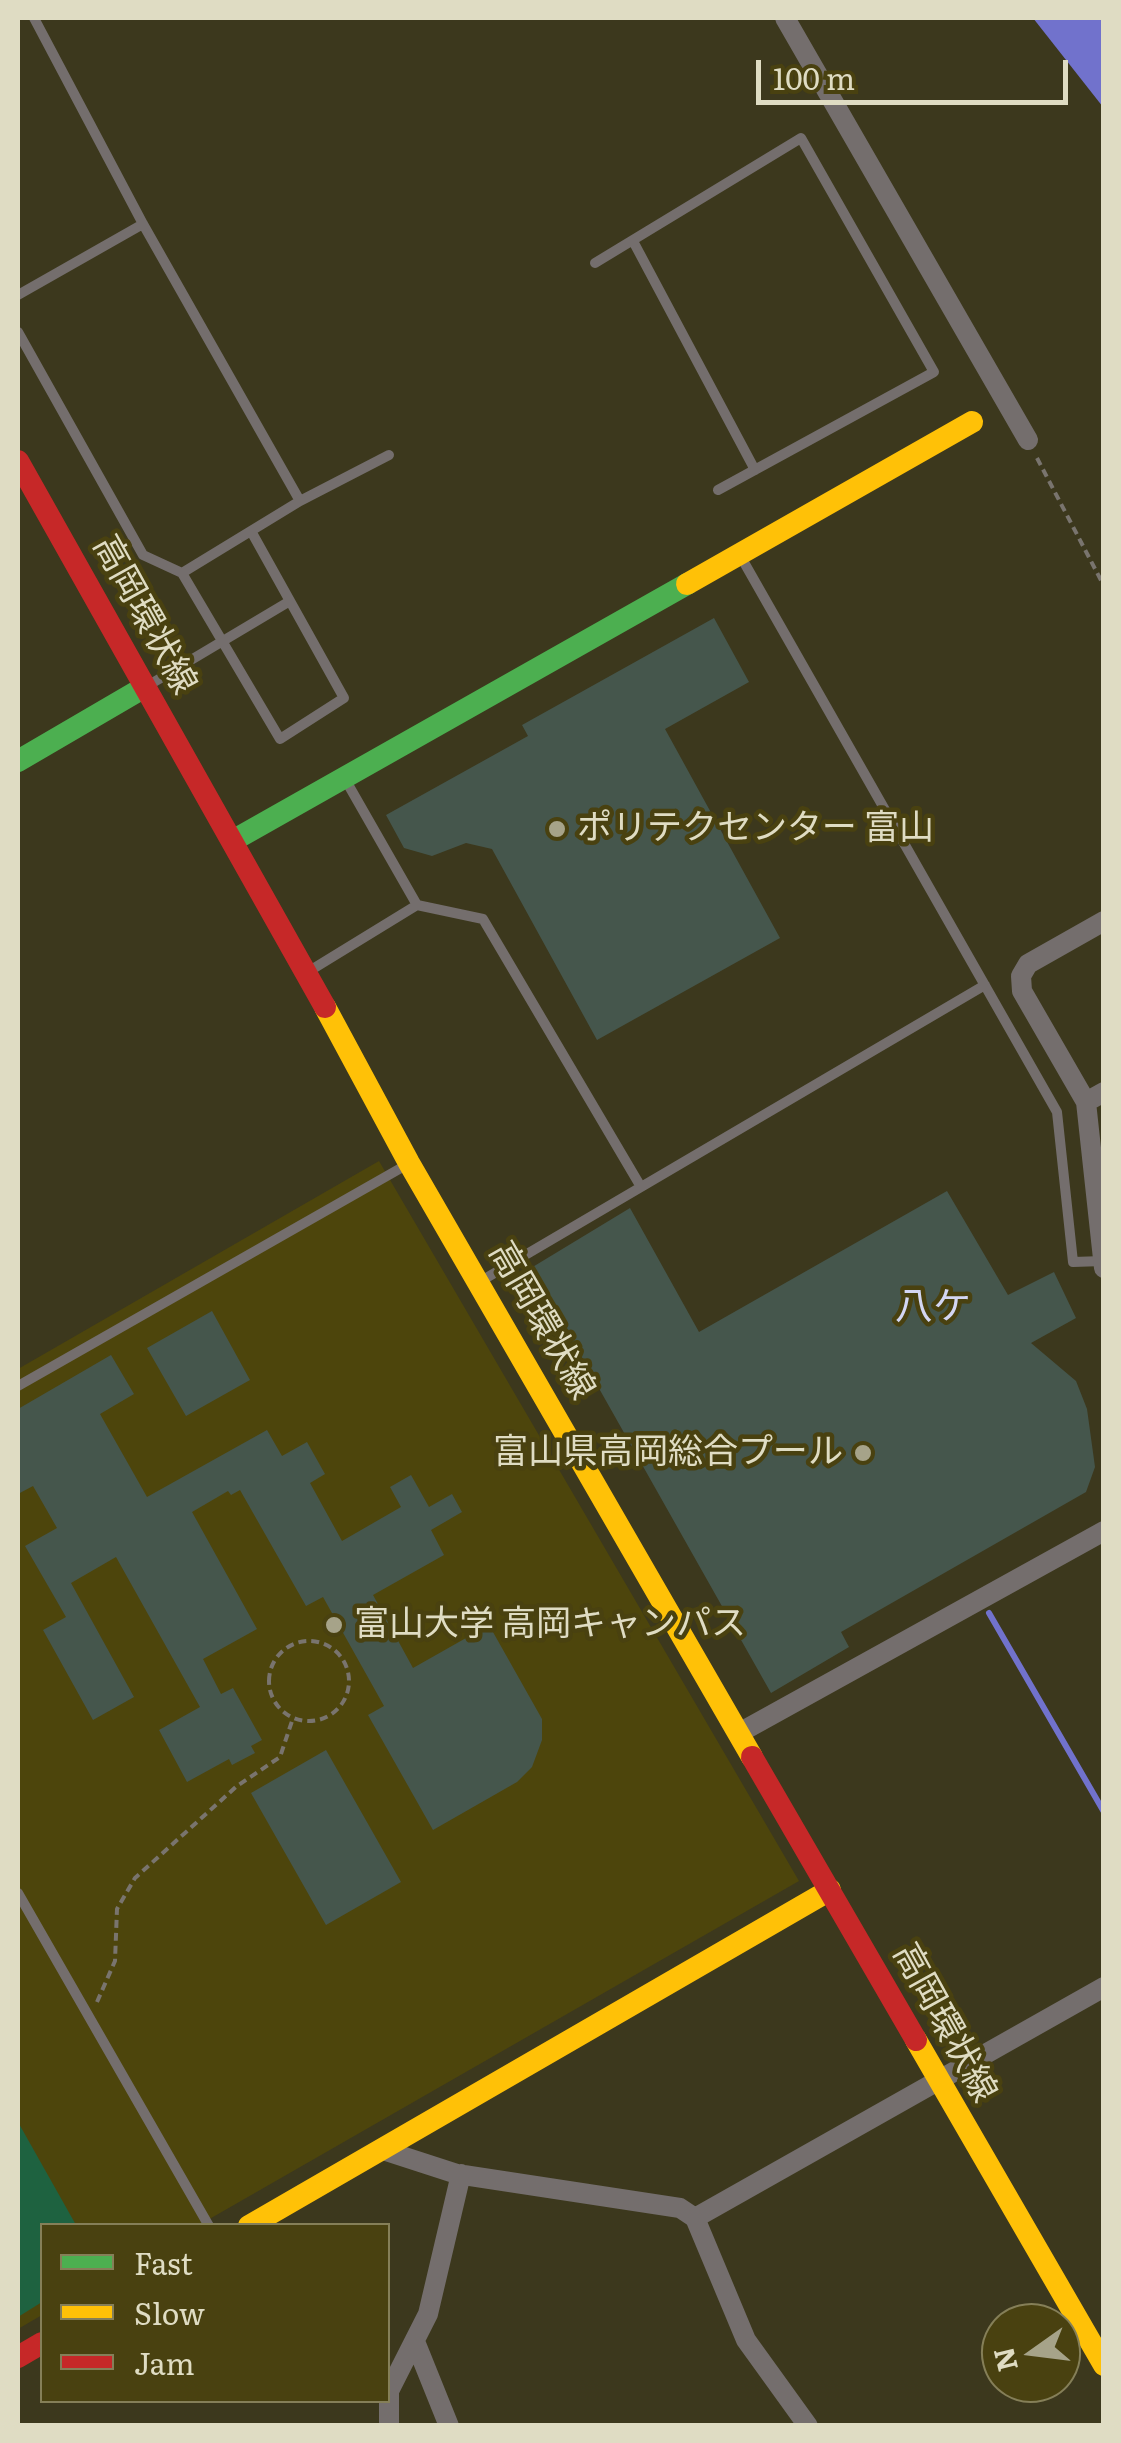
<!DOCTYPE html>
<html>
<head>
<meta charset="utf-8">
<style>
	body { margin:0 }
	#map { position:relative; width:1121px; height:2443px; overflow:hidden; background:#3c381d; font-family:Literata,serif }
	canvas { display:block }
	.frame { position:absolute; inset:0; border:20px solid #dfdcc3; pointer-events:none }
	.legend { position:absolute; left:40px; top:2223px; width:350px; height:180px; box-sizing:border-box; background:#494110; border:2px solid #857f58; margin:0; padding:12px 18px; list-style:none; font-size:30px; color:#dfdcc3 }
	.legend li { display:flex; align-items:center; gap:20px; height:50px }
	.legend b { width:50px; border:2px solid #857f58 }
	.north { position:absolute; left:981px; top:2303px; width:100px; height:100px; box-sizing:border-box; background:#494110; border:2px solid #857f58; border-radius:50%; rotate:256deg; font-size:28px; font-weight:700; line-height:40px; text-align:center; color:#dfdcc3 }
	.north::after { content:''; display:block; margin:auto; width:35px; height:45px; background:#a6a389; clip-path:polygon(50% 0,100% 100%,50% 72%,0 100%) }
	.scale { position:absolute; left:756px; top:60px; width:312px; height:45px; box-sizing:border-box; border:5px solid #dfdcc3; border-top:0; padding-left:12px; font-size:30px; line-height:35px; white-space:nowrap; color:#dfdcc3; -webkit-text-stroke:8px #494110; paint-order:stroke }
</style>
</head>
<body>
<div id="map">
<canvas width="1121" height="2443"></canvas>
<div class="frame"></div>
<ul class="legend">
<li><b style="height:12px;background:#4caf50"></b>Fast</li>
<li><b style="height:12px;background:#ffc107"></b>Slow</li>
<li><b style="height:12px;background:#c62828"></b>Jam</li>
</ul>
<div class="north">N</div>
<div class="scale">100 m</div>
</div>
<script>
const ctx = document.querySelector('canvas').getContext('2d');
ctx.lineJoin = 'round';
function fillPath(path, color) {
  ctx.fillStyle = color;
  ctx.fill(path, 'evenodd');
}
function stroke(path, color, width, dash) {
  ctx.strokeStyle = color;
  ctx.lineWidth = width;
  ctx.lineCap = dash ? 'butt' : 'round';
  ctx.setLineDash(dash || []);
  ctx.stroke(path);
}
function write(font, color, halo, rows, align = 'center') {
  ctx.font = font + ' Literata,"Noto Sans JP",serif';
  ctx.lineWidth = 9;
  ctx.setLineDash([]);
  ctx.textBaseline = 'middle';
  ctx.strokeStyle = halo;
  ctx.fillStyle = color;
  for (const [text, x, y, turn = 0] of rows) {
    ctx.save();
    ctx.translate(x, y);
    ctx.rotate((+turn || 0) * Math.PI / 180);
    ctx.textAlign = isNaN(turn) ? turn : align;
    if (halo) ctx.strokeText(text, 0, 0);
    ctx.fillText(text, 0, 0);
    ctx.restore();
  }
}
fillPath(new Path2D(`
	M379 1161 799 1881 199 2225 42 2226V2315L18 2329V1369Z`), '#4d450c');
fillPath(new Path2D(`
	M18 2122 76 2225 42 2226V2302L18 2317Z`), '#1e6240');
fillPath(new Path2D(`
	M1033 18H1103V107Z`), '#7172cc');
stroke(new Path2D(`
	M989 1613 1104 1812`), '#7172cc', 6);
fillPath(new Path2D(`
	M714 618 749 682 665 729 780 938 597 1040 492 849 466 843 432 856 404 848 386 815 528 736 522 725Z
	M947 1191 1008 1295 1054 1272 1076 1318 1031 1343 1076 1381 1087 1409 1095 1467 1086 1492 841 1632 849 1647 771 1693 531 1268 630 1208 699 1332Z
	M212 1311 250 1380 186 1416 147 1348Z
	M111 1355 134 1394 100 1414 147 1497 267 1430 282 1456 307 1442 325 1474 310 1483 342 1541 401 1507 390 1487 411 1475 429 1507 452 1494 462 1512 431 1530 444 1555 373 1595 413 1668 489 1625 542 1719V1740L532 1767 517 1782 433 1830 368 1715 384 1706 323 1597 306 1606 240 1490 231 1495 228 1491 192 1512 257 1629 203 1659 221 1694 233 1688 262 1740 251 1746 255 1753 232 1765 229 1759 187 1782 159 1730 200 1707 116 1557 71 1583 134 1697 93 1720 43 1630 66 1617 25 1546 57 1528 33 1486 18 1494V1409Z
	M326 1750 401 1882 326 1925 251 1793Z`), '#45564c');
stroke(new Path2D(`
	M1037 458 1104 586
	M269 1681a40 40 0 1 1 80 0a40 40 0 1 1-80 0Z
	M97 2002 115 1961 117 1909 135 1878 237 1786 280 1757 293 1718`), '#79746e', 4, [8, 5]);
stroke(new Path2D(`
	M34 18 143 224 300 501
	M633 241 755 470
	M595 263 801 138 934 372 718 490
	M18 295 143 224
	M18 332 143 555 182 573 280 739 344 698 251 531
	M741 557 1057 1112 1073 1262 1103 1261
	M182 573 300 501 389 455
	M149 685 290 601
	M345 779 417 905 483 919 641 1187
	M311 970 417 905
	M481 1281 985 985
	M18 1386 408 1164
	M18 1893 209 2226`), '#746e6d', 10);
stroke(new Path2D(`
	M785 18 1028 440
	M1104 921 1028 964 1021 976 1022 991 1086 1102 1104 1268
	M1086 1102 1104 1092
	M739 1733 1104 1531
	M383 2150 457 2174 680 2208 695 2218 1104 1987
	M695 2218 746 2340 808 2426
	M416 2344 449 2426
	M389 2426V2391L428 2314 461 2174`), '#746e6d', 20);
stroke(new Path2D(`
	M18 761 143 688
	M234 840 687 584`), '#4caf50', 22);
stroke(new Path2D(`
	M687 584 972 422
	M325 1007 409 1163 752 1757
	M916 2040 1104 2365
	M249 2226 830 1890`), '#ffc107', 22);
stroke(new Path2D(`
	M18 461 325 1007
	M752 1757 916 2040
	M18 2357 42 2343`), '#c62828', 22);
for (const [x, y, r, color] of [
	[557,829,10,"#a6a389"],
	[863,1453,10,"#a6a389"],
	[334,1625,10,"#a6a389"]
]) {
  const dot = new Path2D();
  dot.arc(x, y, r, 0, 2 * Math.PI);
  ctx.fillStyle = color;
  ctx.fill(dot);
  stroke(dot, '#494110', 4);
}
write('35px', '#dfdcc3', '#494110', [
	["高岡環状線",144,615,61],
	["高岡環状線",541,1321,60],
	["高岡環状線",944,2023,61]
]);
write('35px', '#dfdcc3', '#494110', [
	["ポリテクセンター 富山",577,829],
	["富山県高岡総合プール",843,1453,"right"],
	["富山大学 高岡キャンパス",354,1625]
], 'left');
write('38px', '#d3d6f3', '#494110', [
	["八ケ",933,1308]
]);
</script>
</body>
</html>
